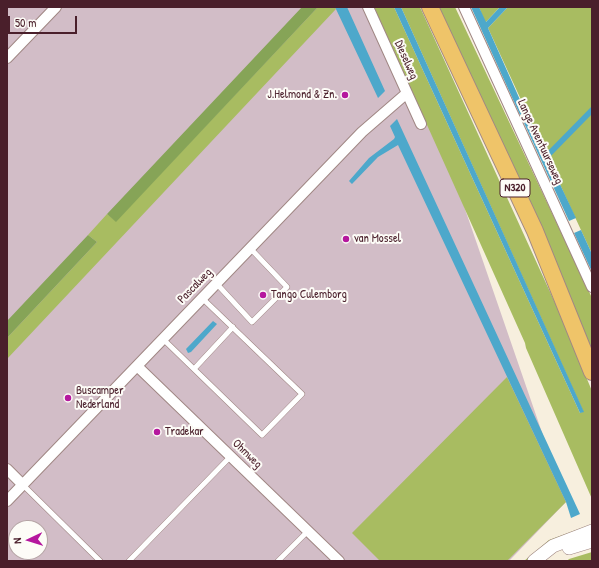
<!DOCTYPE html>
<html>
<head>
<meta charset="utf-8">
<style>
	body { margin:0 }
	#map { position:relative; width:599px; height:568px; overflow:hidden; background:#f7efde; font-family:"Patrick Hand",sans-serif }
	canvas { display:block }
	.frame { position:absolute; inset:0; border:8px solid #4a1f2b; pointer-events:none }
	.north { position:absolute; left:8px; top:520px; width:40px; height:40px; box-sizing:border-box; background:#fdfcf7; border:1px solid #b5a4a5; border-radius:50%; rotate:266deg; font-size:11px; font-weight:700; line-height:16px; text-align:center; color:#4a1f2b }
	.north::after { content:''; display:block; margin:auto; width:14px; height:18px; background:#b5179e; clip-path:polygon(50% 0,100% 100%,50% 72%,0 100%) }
	.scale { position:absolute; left:8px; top:16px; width:69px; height:18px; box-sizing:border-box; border:2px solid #4a1f2b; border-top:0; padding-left:5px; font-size:12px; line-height:14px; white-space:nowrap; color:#4a1f2b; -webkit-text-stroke:3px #fdfcf7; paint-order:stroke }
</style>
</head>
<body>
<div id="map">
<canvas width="599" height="568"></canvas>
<div class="frame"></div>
<div class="north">N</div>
<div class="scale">50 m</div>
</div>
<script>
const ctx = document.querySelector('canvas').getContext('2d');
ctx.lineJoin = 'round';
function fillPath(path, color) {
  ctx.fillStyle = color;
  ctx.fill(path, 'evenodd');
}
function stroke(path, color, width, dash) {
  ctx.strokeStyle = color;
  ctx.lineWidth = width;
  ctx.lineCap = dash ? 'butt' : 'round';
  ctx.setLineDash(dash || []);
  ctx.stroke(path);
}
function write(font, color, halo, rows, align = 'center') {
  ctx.font = font + ' "Patrick Hand",sans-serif';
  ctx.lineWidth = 4;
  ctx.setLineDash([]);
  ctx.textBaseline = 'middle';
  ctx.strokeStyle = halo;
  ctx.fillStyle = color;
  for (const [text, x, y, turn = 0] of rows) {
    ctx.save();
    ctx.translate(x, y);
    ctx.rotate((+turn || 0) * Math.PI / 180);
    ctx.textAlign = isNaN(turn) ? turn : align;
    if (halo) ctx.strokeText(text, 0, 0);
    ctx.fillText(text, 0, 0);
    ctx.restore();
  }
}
fillPath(new Path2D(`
	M7 7H378L456 183 566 502 509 561H7ZM16 528H40V552H16Z`), '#d2bdc7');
fillPath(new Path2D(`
	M318 7H335L336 9 7 359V338L97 242 88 235 107 214 116 221Z
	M374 7H394L580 413 583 411 401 7H420L556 305 592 391V499L526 348 525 343Z
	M438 7H455L592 298V356Z
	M479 7H500L485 23Z
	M508 7H592V254L488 28Z
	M507 377 566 502 507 561H380L352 533Z
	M587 526 529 561H524L549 540Z
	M592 552V561H567L569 559Z`), '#a8bc61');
fillPath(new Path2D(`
	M302 7H318L116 222 107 214Z
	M88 235 97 242 7 338V321Z`), '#86a457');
fillPath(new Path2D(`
	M335 7H347L385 91 378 98Z
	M394 7H401L584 412 580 413Z
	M471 7H479L486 22 500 7H508L488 28 525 111 520 115Z
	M592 106V114L548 159 576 218 569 221 524 123 530 120 546 153Z
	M397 119 580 514 571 518 566 502 398 145 378 157 352 184 349 181 369 158 394 139 395 137 390 126Z
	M581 230 592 254V272L574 233Z
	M213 321 217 324 191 352 188 353 186 349Z`), '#4da8cb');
const service = new Path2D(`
	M216 283 252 322 287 287 250 248
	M163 339 262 435 302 394 202 298
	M194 369 233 327
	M23 485 100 561
	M129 561 231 456
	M278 561 308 531`);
const minor = new Path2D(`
	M368 7 421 124
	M464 7 592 287
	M7 58 56 7
	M137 366 339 561
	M7 469 23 485
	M7 501 362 132 407 93`);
const tertiary = new Path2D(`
	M569 548 592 541
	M534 561 553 546 592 531`);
const primary = new Path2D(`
	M430 7 535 231 592 372`);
stroke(service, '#a08784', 6);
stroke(minor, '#a08784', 12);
stroke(tertiary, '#a08784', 14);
stroke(primary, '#a08784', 18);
stroke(service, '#fff', 5);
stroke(minor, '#fff', 10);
stroke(tertiary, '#fff', 13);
stroke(primary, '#efc469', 16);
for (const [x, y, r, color] of [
	[345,95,4,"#b5179e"],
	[346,239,4,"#b5179e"],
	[263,295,4,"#b5179e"],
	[68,398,4,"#b5179e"],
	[157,432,4,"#b5179e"]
]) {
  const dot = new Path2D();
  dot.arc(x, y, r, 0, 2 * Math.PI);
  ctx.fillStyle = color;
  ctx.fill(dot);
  stroke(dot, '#fdfcf7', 1.5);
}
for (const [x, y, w] of [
	[515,188,30]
]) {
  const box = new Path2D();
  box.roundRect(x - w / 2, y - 9, w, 18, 3);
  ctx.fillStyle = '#fdfcf7';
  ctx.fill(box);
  stroke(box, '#4a1f2b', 1);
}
write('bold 11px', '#4a1f2b', null, [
	["N320",515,188]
]);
write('12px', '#4a1f2b', '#fdfcf7', [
	["Dieselweg",406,60,66],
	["Lange Aventuurseweg",540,142,65],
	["Pascalweg",195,286,-46],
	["Ohmweg",247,454,44]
]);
write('12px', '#4a1f2b', '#fdfcf7', [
	["J.Helmond & Zn.",337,95,"right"],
	["van Mossel",354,239],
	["Tango Culemborg",271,295],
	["Buscamper",76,391],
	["Nederland",76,405],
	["Tradekar",165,432]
], 'left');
</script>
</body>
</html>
